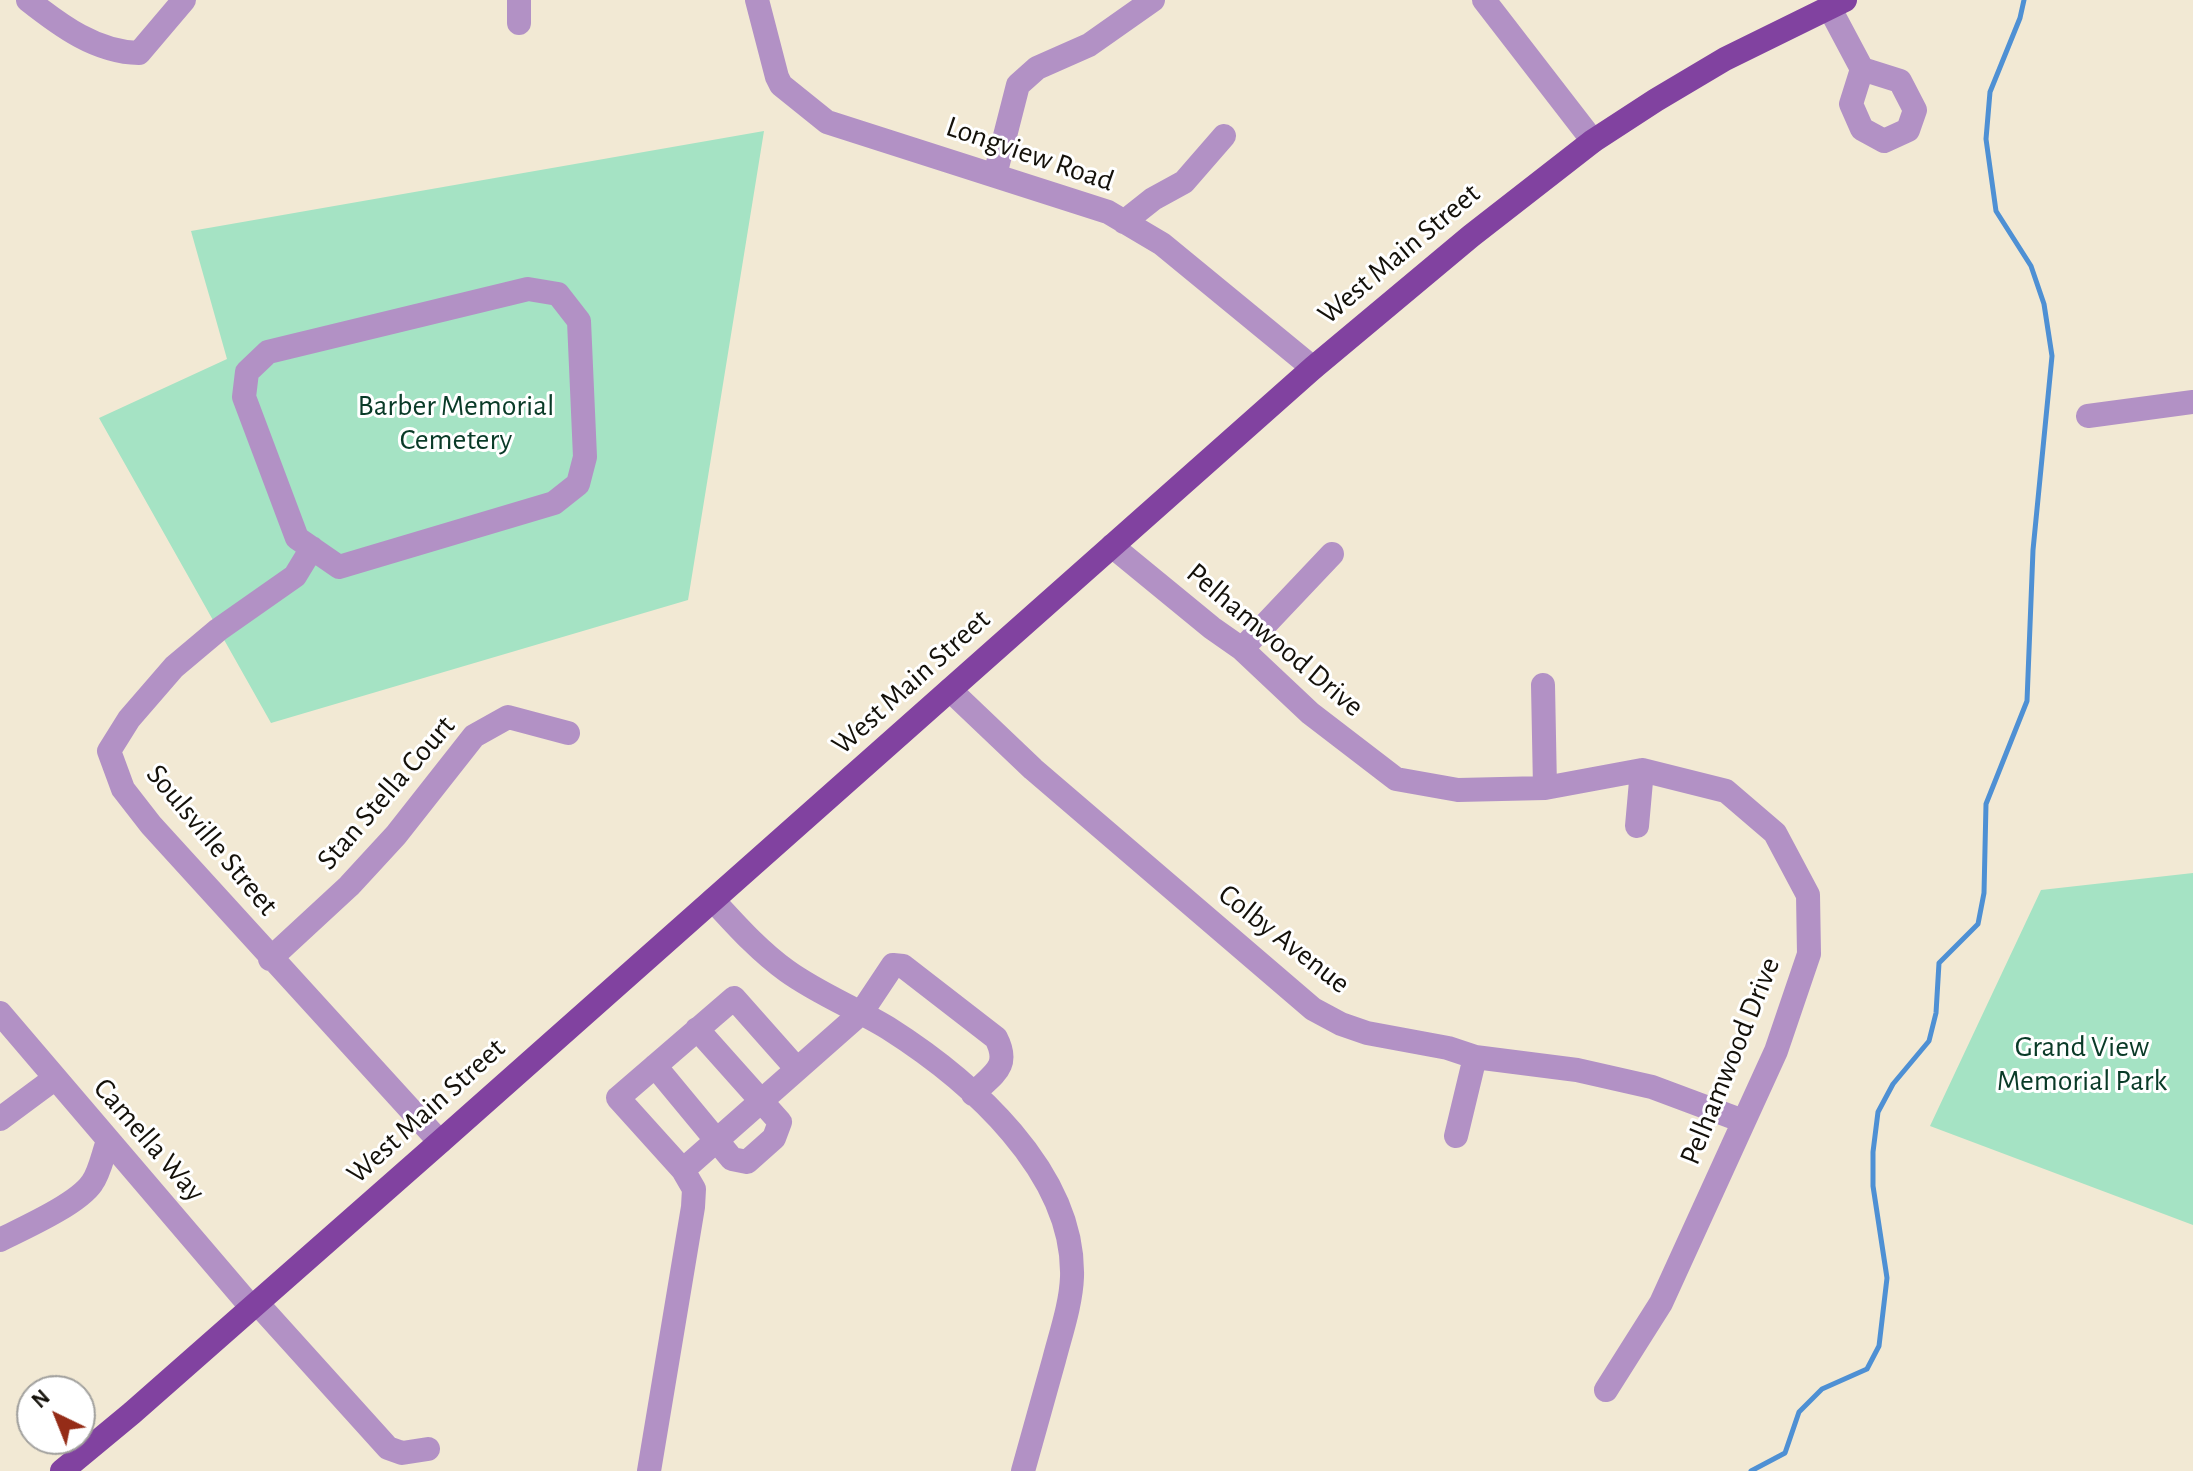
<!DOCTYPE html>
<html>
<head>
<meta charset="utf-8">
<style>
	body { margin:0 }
	#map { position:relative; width:2193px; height:1471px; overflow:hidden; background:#f2e9d4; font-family:"Alegreya Sans",sans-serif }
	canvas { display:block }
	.north { position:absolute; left:16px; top:1375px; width:80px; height:80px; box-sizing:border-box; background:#fff; border:2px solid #a1a09d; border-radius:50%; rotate:317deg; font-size:22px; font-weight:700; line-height:32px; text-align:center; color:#14110a }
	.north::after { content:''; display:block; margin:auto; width:28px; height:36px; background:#952c17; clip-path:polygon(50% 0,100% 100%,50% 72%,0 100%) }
</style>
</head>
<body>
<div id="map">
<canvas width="2193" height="1471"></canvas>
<div class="north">N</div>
</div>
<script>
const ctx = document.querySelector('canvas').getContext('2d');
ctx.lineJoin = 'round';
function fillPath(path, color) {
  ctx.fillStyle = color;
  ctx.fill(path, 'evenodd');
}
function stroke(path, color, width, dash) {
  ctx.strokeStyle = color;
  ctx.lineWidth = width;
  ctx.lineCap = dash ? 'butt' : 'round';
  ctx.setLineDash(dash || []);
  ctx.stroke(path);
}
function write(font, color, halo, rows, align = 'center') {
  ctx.font = font + ' "Alegreya Sans",sans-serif';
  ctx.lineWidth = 6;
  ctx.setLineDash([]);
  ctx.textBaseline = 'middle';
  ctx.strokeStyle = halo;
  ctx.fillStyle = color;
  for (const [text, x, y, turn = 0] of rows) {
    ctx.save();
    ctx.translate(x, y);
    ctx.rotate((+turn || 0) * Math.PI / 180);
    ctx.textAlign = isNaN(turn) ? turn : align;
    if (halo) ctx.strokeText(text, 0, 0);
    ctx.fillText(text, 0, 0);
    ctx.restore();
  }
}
fillPath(new Path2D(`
	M764 131 688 600 271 723 99 418 227 359 191 231Z
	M2193 873V1225L1930 1126 2041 890Z`), '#a5e3c4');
stroke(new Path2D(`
	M1751 1471 1785 1453 1799 1412 1822 1389 1867 1369 1879 1346 1887 1278 1873 1186V1152L1878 1112 1893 1084 1929 1041 1936 1013 1939 963 1978 924 1984 893 1986 804 2027 701 2033 550 2052 356 2044 304 2031 266 1996 211 1986 139 1990 92 2020 18 2024 0`), '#4e90d4', 5);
stroke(new Path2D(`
	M28 0C61 26 96 52 139 53L184 0
	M519 0V23
	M757 0 777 77 781 85 827 122 1108 212 1162 244 1313 368
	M1484 0 1593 141
	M1829 7 1862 69 1851 104 1862 129 1884 141 1908 130 1915 110 1900 81 1862 69
	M995 175 1018 85 1037 68 1089 45 1153 0
	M1124 222 1153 199 1184 182 1224 136
	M528 289 558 294 579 321 585 457 578 484 554 503 339 567 297 538 244 397 247 372 268 352Z
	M2088 416 2193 402
	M1112 546 1212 628 1242 649 1310 713 1396 779 1458 790 1545 788 1642 770 1726 791 1775 833 1808 895 1809 954 1776 1051 1661 1303 1606 1390
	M312 548 295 576 218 630 174 667 129 719 109 751 123 789 151 825 440 1142
	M1242 649 1332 554
	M1543 685 1545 788
	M950 690 1033 769 1313 1009 1341 1024 1367 1033 1448 1048 1475 1057 1577 1070 1652 1087 1743 1121
	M1637 826 1642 770
	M713 900C736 925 759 951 787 971 819 994 855 1008 888 1028 970 1080 1075 1172 1072 1277 1071 1304 1061 1333 1054 1360 1044 1397 1033 1434 1023 1471
	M270 959 349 886 396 835 474 736 508 717 568 733
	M0 1013 252 1308
	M655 1066 732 1159 747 1162 774 1138 780 1122 697 1029
	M0 1119 54 1079
	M1456 1136 1475 1057
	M683 1170 618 1098 734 998 797 1069
	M0 1240C24 1228 78 1204 92 1183 100 1172 103 1154 108 1141
	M257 1303 388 1448 402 1453 428 1449
	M649 1471 693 1207 694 1189 683 1170 861 1013 893 965 903 966 996 1038C1011 1067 993 1074 973 1094`), '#b291c5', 24);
stroke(new Path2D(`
	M62 1471 132 1413 440 1142 1313 368 1471 236 1593 141 1656 100 1725 59 1845 0`), '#8142a0', 24);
write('30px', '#14110a', '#fff', [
	["Longview Road",1030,154,19],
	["West Main Street",1399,254,-40],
	["Pelhamwood Drive",1275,640,40],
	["West Main Street",911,682,-42],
	["Stan Stella Court",386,793,-49],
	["Soulsville Street",212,840,50],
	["Colby Avenue",1284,939,38],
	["Pelhamwood Drive",1730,1061,-68],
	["West Main Street",426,1111,-42],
	["Camella Way",149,1140,49]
]);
write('30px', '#093a27', '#fff', [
	["Barber Memorial",456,406],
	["Cemetery",456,440],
	["Grand View",2082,1047],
	["Memorial Park",2082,1081]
]);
</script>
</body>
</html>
